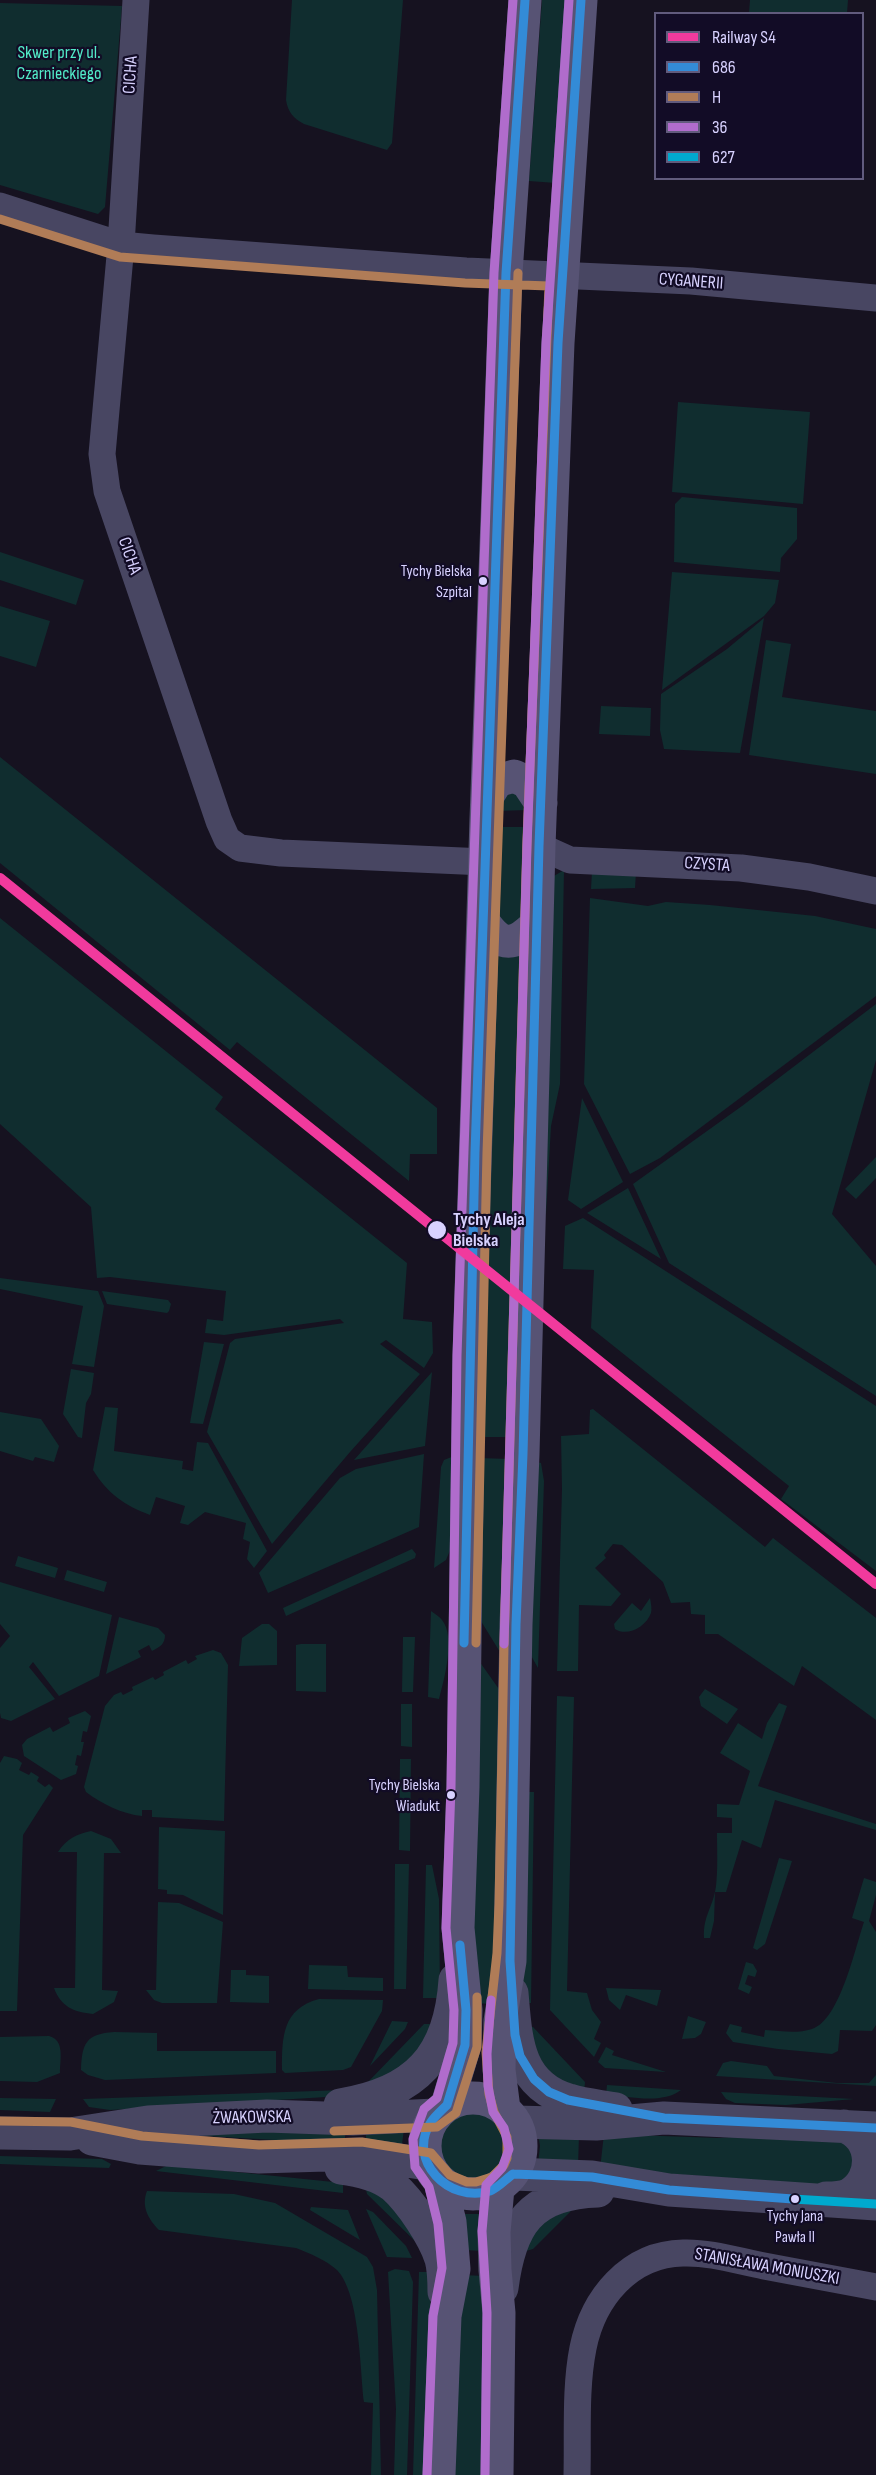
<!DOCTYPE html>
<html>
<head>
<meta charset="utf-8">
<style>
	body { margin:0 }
	#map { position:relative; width:876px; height:2475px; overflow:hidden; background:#161220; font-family:"Sofia Sans Condensed",sans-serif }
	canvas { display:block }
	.legend { position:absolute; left:654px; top:12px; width:210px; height:168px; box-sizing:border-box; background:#120c26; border:2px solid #615b7d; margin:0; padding:8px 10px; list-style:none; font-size:18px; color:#d8d2ff }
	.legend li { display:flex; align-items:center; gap:12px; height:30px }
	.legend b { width:30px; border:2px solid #615b7d }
</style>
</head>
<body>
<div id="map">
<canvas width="876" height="2475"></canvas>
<ul class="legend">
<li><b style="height:8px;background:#f13a9d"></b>Railway S4</li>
<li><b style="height:8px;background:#338bd7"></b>686</li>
<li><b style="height:8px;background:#b07c57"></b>H</li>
<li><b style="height:8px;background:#b06ccc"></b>36</li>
<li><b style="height:8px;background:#00a9ce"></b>627</li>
</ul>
</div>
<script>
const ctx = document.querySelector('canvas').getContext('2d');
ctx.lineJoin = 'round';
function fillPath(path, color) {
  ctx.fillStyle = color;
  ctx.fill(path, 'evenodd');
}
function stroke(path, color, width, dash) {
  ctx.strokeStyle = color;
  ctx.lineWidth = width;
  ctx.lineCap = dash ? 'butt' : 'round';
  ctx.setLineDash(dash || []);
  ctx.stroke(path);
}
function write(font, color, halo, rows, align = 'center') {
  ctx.font = font + ' "Sofia Sans Condensed",sans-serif';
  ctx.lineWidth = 4.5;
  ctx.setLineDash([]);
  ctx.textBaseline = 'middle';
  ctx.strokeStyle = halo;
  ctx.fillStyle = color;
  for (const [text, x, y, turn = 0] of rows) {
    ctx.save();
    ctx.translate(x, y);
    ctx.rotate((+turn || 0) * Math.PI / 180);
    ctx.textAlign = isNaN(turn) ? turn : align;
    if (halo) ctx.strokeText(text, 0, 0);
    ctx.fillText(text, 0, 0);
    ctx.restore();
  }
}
fillPath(new Path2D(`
	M292 0H403L392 143 387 150 304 124C293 118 288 112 286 100Z
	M542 0H569L556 183 529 181Z
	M750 0H848L847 13H749Z
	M0 3 122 6 105 207 98 214 0 185Z
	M678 402 810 412 803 504 672 492Z
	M682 497 797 508V539L781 558 780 572 674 562 675 504Z
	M0 552 84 580 76 605 0 580Z
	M672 572 779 580 775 603 764 616 662 690Z
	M0 606 50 621 36 667 0 656Z
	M764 618 740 753 664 749 660 730 661 694 727 649Z
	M766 640 791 644 782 697 876 711V774L749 755Z
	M601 706 651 708 650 736 599 734Z
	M0 757 437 1108V1154H410L409 1181 237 1042 230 1050 0 863Z
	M519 790 528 810 496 811 498 799Z
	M495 827H527L524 921 511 927 494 916Z
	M564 870 560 1084 551 1126 546 1214 542 1212 554 876Z
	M592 871 636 872 635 888 591 889Z
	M590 898 648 906 666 902 710 905 815 916 876 929V996L660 1158 630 1174 584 1084Z
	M0 918 223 1097 215 1109 407 1263 403 1319 432 1322 433 1353 424 1368 386 1340 380 1344 420 1374 350 1452 272 1544 207 1432 230 1343 235 1339 344 1323 340 1319 224 1335 205 1333 207 1319 223 1321 226 1291 110 1277 97 1278 91 1207 0 1124Z
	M491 951 522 953 510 1437H479Z
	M876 1004V1060L832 1214 876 1266V1396L669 1263 633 1184 742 1106Z
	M582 1098 623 1182 581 1209 568 1200Z
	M876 1157V1178L856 1199 845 1189Z
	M628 1188 661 1259 587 1213Z
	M583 1218 876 1406V1571L781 1499 789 1486 591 1328 594 1270 563 1269 565 1226Z
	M0 1278 98 1291 104 1306 94 1367 72 1364 83 1306 0 1289Z
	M102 1291 168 1300 171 1304 169 1311 167 1313 107 1304Z
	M204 1342 224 1344 203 1424 190 1423Z
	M71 1369 94 1373 91 1394 86 1403 82 1438 78 1437 63 1414Z
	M432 1372 425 1446 354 1460Z
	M105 1407 118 1408 114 1451 183 1461 182 1469 193 1471 197 1442 208 1443 267 1551 254 1568 247 1559 250 1542 243 1539 246 1523 205 1512 188 1525 180 1523 185 1506 156 1497 150 1515C124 1505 108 1494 93 1470Z
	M593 1409 765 1547 773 1538 876 1618V1720L802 1666 794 1686 718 1634H705V1615L691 1614 690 1602 671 1603 663 1582 622 1545 613 1544 604 1555 606 1558 595 1568 621 1594 611 1606 579 1605 578 1671H557L562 1489 561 1436 589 1434 590 1410Z
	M0 1412 41 1419 59 1446 54 1462 35 1457 33 1461 0 1451Z
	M424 1454 419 1527 268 1593 259 1573 340 1478 356 1469Z
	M454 1456 451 1548 446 1560 434 1568 441 1467 444 1460Z
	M479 1458 509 1459 503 1657 476 1613Z
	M533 1461 541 1463 544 1481 538 1668 529 1652Z
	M412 1549 416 1554 415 1558 286 1616 283 1608Z
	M18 1556 58 1568 55 1578 15 1566Z
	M67 1570 107 1582 104 1592 64 1580Z
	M0 1582 112 1615 99 1676 59 1696 33 1662 29 1667 55 1699 11 1721 1 1718 0 1713V1648L10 1636 0 1624Z
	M650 1598C651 1603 652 1609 651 1613 646 1627 627 1637 615 1629L614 1624 632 1603 641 1611Z
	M431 1611C435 1614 440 1617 442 1620 456 1637 444 1680 439 1699L428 1697Z
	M119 1617 158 1628 165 1635C165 1644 160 1647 152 1651L149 1645 138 1651 141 1657 106 1674Z
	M262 1624H269L277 1631V1665L239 1666 242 1638Z
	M403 1637H415L413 1692H402Z
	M301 1644H326V1692L296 1691V1645Z
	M213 1650 221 1653 228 1665 224 1821 152 1817V1810H142V1816C122 1814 102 1804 86 1792L84 1787 105 1706 114 1695 121 1692 123 1695 133 1690 132 1687 153 1677 155 1680 164 1675 163 1672 186 1660 188 1664 197 1659 195 1656Z
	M477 1658 501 1692 493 2004 473 2003Z
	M705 1689 738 1709 727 1724 701 1706 699 1697Z
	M557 1696 574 1697 567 1991 587 1993 592 2010 601 2022 594 2039 601 2043 594 2057 550 2010Z
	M779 1703 787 1706 758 1786 876 1824V1830L775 1800 761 1848 742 1840 726 1892H715L714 1921 710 1938H704C703 1915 713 1908 716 1886 718 1869 717 1850 717 1833H732V1818L717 1817V1804L739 1805 750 1771 720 1753 738 1723 762 1739 767 1723Z
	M401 1704H412V1747L401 1746Z
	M85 1711 91 1716 87 1732 83 1731 81 1742H84L81 1756 77 1755 75 1765 78 1766 76 1774 61 1780 24 1756 22 1745 27 1739 50 1727 53 1732 70 1723 68 1718Z
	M4 1756 17 1759 22 1763 19 1770 29 1775 31 1772 39 1777 37 1781 45 1787 49 1784 53 1788 23 1835 17 2011H0V1763Z
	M400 1759H411L410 1851 399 1850Z
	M526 1792H534L531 2003H522Z
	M159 1827 225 1831 223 1915 183 1895 167 1894V1890L158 1889Z
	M91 1831 111 1839 121 1853H104L102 1990 118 1991 114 2002 93 2014C74 2012 61 2007 54 1988H75L77 1852H58C66 1839 77 1834 91 1831Z
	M779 1858 792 1861 765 1944 757 1950 753 1948Z
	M395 1864H409L406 1989H394Z
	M426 1865H432L439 1899 440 1998H423Z
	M864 1878 876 1882V1895L869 1921 876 1932V2025L872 2031 840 2030 838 2051 832 2054 778 2049 733 2042 726 2033 730 2024 742 2027 741 2032 764 2037 765 2030C781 2031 797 2034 812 2029 840 2020 855 1948 864 1922L852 1918Z
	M158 1902 179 1903 223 1922 217 2003H162L154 2000 146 1990H156Z
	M746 1962 753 1964 757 1971 755 1977 748 1975 745 1984 752 1987 749 1994 738 1989Z
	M309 1965 347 1966 348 1977 383 1978V1991L308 1989Z
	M231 1970H246V1975L269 1976V2003L230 2002Z
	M606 1988 661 1990 657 2006 626 1995 620 2010 609 2000Z
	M319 1999 383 2000 382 2011 351 2067 343 2070 285 2073 282 2070C282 2037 282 2009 319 1999Z
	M688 2016 706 2022 701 2034 695 2038 682 2039Z
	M392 2021 408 2022 405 2029 370 2066Z
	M424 2024H439L404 2072 368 2082Z
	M524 2027H533L585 2082 584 2094 548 2082Z
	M114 2032 157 2033V2051H276V2073L105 2080 88 2075 81 2070C82 2043 86 2034 114 2032Z
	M49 2036C65 2040 60 2059 60 2073L37 2082 0 2081V2037Z
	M606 2047 614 2051 612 2055 666 2072 605 2068 598 2062Z
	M731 2061 767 2066 774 2076 837 2083H869L876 2075V2086L716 2076 723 2063Z
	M607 2085 681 2090C661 2105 629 2096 606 2095Z
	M344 2090 343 2096 110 2110 89 2107 83 2099Z
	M721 2092 854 2099 786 2105 735 2103 726 2099Z
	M0 2098 56 2099 50 2112 0 2110Z
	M439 2146a33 33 0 1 1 66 0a33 33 0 1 1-66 0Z
	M345 2126V2144L172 2134Z
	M366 2127 404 2129 401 2152 366 2144Z
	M538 2133 579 2135 578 2167 538 2164 540 2146Z
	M604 2134 719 2138 769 2134 849 2141 858 2165 840 2186 600 2169Z
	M0 2156 102 2159 111 2164 109 2168 0 2164Z
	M168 2165 343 2183V2193L156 2171Z
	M365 2184 386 2194 418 2244 367 2194Z
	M147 2191 234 2194 275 2203 367 2257 373 2267 377 2290 381 2475H371L373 2403 364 2402C360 2369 360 2294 337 2270 326 2260 309 2253 296 2248L159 2230C148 2219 141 2206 147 2191Z
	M311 2207 348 2210 360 2240 310 2210Z
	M574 2208 533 2249 519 2253 531 2226Z
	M366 2209 373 2212 406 2246 412 2258 387 2257Z
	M462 2214H483L484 2251 464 2250Z
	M395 2269 409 2271 413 2282 407 2475H394L396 2409 388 2272Z
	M419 2272H430L431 2275 426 2475H413Z
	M462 2275 485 2276 481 2475H454Z`), '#102d2f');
stroke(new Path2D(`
	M136 0 121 245 102 454 107 491 219 821 227 839 240 848 281 853 485 862
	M0 206 121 245 153 248 466 271 691 281 876 298
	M539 846 570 860 741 868 809 877 876 891
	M577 2475C578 2434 575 2388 583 2348 593 2298 629 2254 683 2253 710 2252 738 2261 764 2266 801 2273 839 2280 876 2287`), '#484662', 27);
stroke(new Path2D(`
	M512 1993C516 2039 517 2085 569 2100 584 2105 600 2106 616 2109
	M340 2105C416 2093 450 2056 455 1980
	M515 2122 596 2124 664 2118 876 2128
	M0 2133 70 2134 148 2122 267 2116 353 2119 435 2115
	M92 2139 140 2148 259 2157 360 2154 427 2164
	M341 2168C358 2170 379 2175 393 2186 411 2202 434 2237 441 2259 444 2270 444 2281 444 2292
	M513 2174 592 2177 669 2190 876 2204
	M826 2198C834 2198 843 2198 850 2194 876 2178 875 2138 844 2126
	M502 2288C510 2225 530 2193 598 2191`), '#484662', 33);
stroke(new Path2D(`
	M487 797 497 781 514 776 527 782 541 803
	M483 921C502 949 514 946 537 924
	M425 2146a48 48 0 1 1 96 0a48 48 0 1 1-96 0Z
	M447 2105 465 2045 466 2010 458 1928 463 1787 469 1355 486 819 506 273 525 0
	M504 2109 499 2070 500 2021 510 1961 516 1624 523 1454 539 846 558 343 581 0
	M439 2475 445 2316 454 2269 450 2222 440 2182
	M497 2475 499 2313 495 2270 494 2232 498 2188`), '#575374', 33);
stroke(new Path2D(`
	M581 0 558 343 539 846 523 1454 516 1624 510 1961 515 2035 520 2056 534 2079 549 2092 568 2100 664 2118 876 2128
	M464 1643 475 1152 506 273 525 0
	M447 2105 465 2045 466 2010 460 1945
	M447 2105C442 2110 435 2116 431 2122 406 2160 449 2204 490 2191 498 2188 506 2179 513 2174
	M513 2174 592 2177 669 2190 793 2199`), '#338bd7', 9);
stroke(new Path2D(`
	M0 219 120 257 465 283 549 286 527 840 504 1646 499 1904 497 1953 486 2052 489 2094 494 2112 507 2137V2158L504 2165 492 2177 476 2182H467L450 2175 431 2153 362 2142 259 2145 142 2136 71 2122 0 2121
	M476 1643 487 1152 518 273
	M334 2131 437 2127 456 2113 477 2047V1997`), '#b07c57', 9);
stroke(new Path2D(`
	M504 1644 527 846 546 343 569 0
	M427 2475 433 2316 442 2268 438 2224 429 2187 415 2167 413 2139 424 2109 437 2098 453 2043 454 2010 446 1928 451 1787 457 1355 494 273 513 0
	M485 2475 487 2313 482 2231 486 2185 502 2168 509 2149 504 2128 493 2112 488 2086 487 2054 491 2000`), '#b06ccc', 9);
stroke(new Path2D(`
	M793 2199 876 2204`), '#00a9ce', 9);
stroke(new Path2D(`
	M0 878 876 1584`), '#f13a9d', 10);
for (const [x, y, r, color] of [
	[483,581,5,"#d8d2ff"],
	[437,1230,10,"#d8d2ff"],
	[451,1795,5,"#d8d2ff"],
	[795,2199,5,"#d8d2ff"]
]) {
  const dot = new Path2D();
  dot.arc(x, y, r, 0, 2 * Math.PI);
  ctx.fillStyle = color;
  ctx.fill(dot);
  stroke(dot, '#120c26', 2);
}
write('16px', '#d8d2ff', '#120c26', [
	["Tychy Bielska",472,572],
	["Szpital",472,593],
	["Tychy Bielska",440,1786],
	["Wiadukt",440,1807],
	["Tychy Jana",795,2217,"center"],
	["Pawła II",795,2238,"center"]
], 'right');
write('18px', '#52ebc9', '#120c26', [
	["Skwer przy ul.",59,53],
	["Czarnieckiego",59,74]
]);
write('18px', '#d8d2ff', '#120c26', [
	["CICHA",131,75,-86],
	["CYGANERII",691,282,4],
	["CICHA",129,556,71],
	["CZYSTA",707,865,4],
	["ŻWAKOWSKA",252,2118,-1],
	["STANISŁAWA MONIUSZKI",767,2267,10]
]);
write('bold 18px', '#d8d2ff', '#120c26', [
	["Tychy Aleja",453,1220],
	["Bielska",453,1241]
], 'left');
</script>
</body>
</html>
